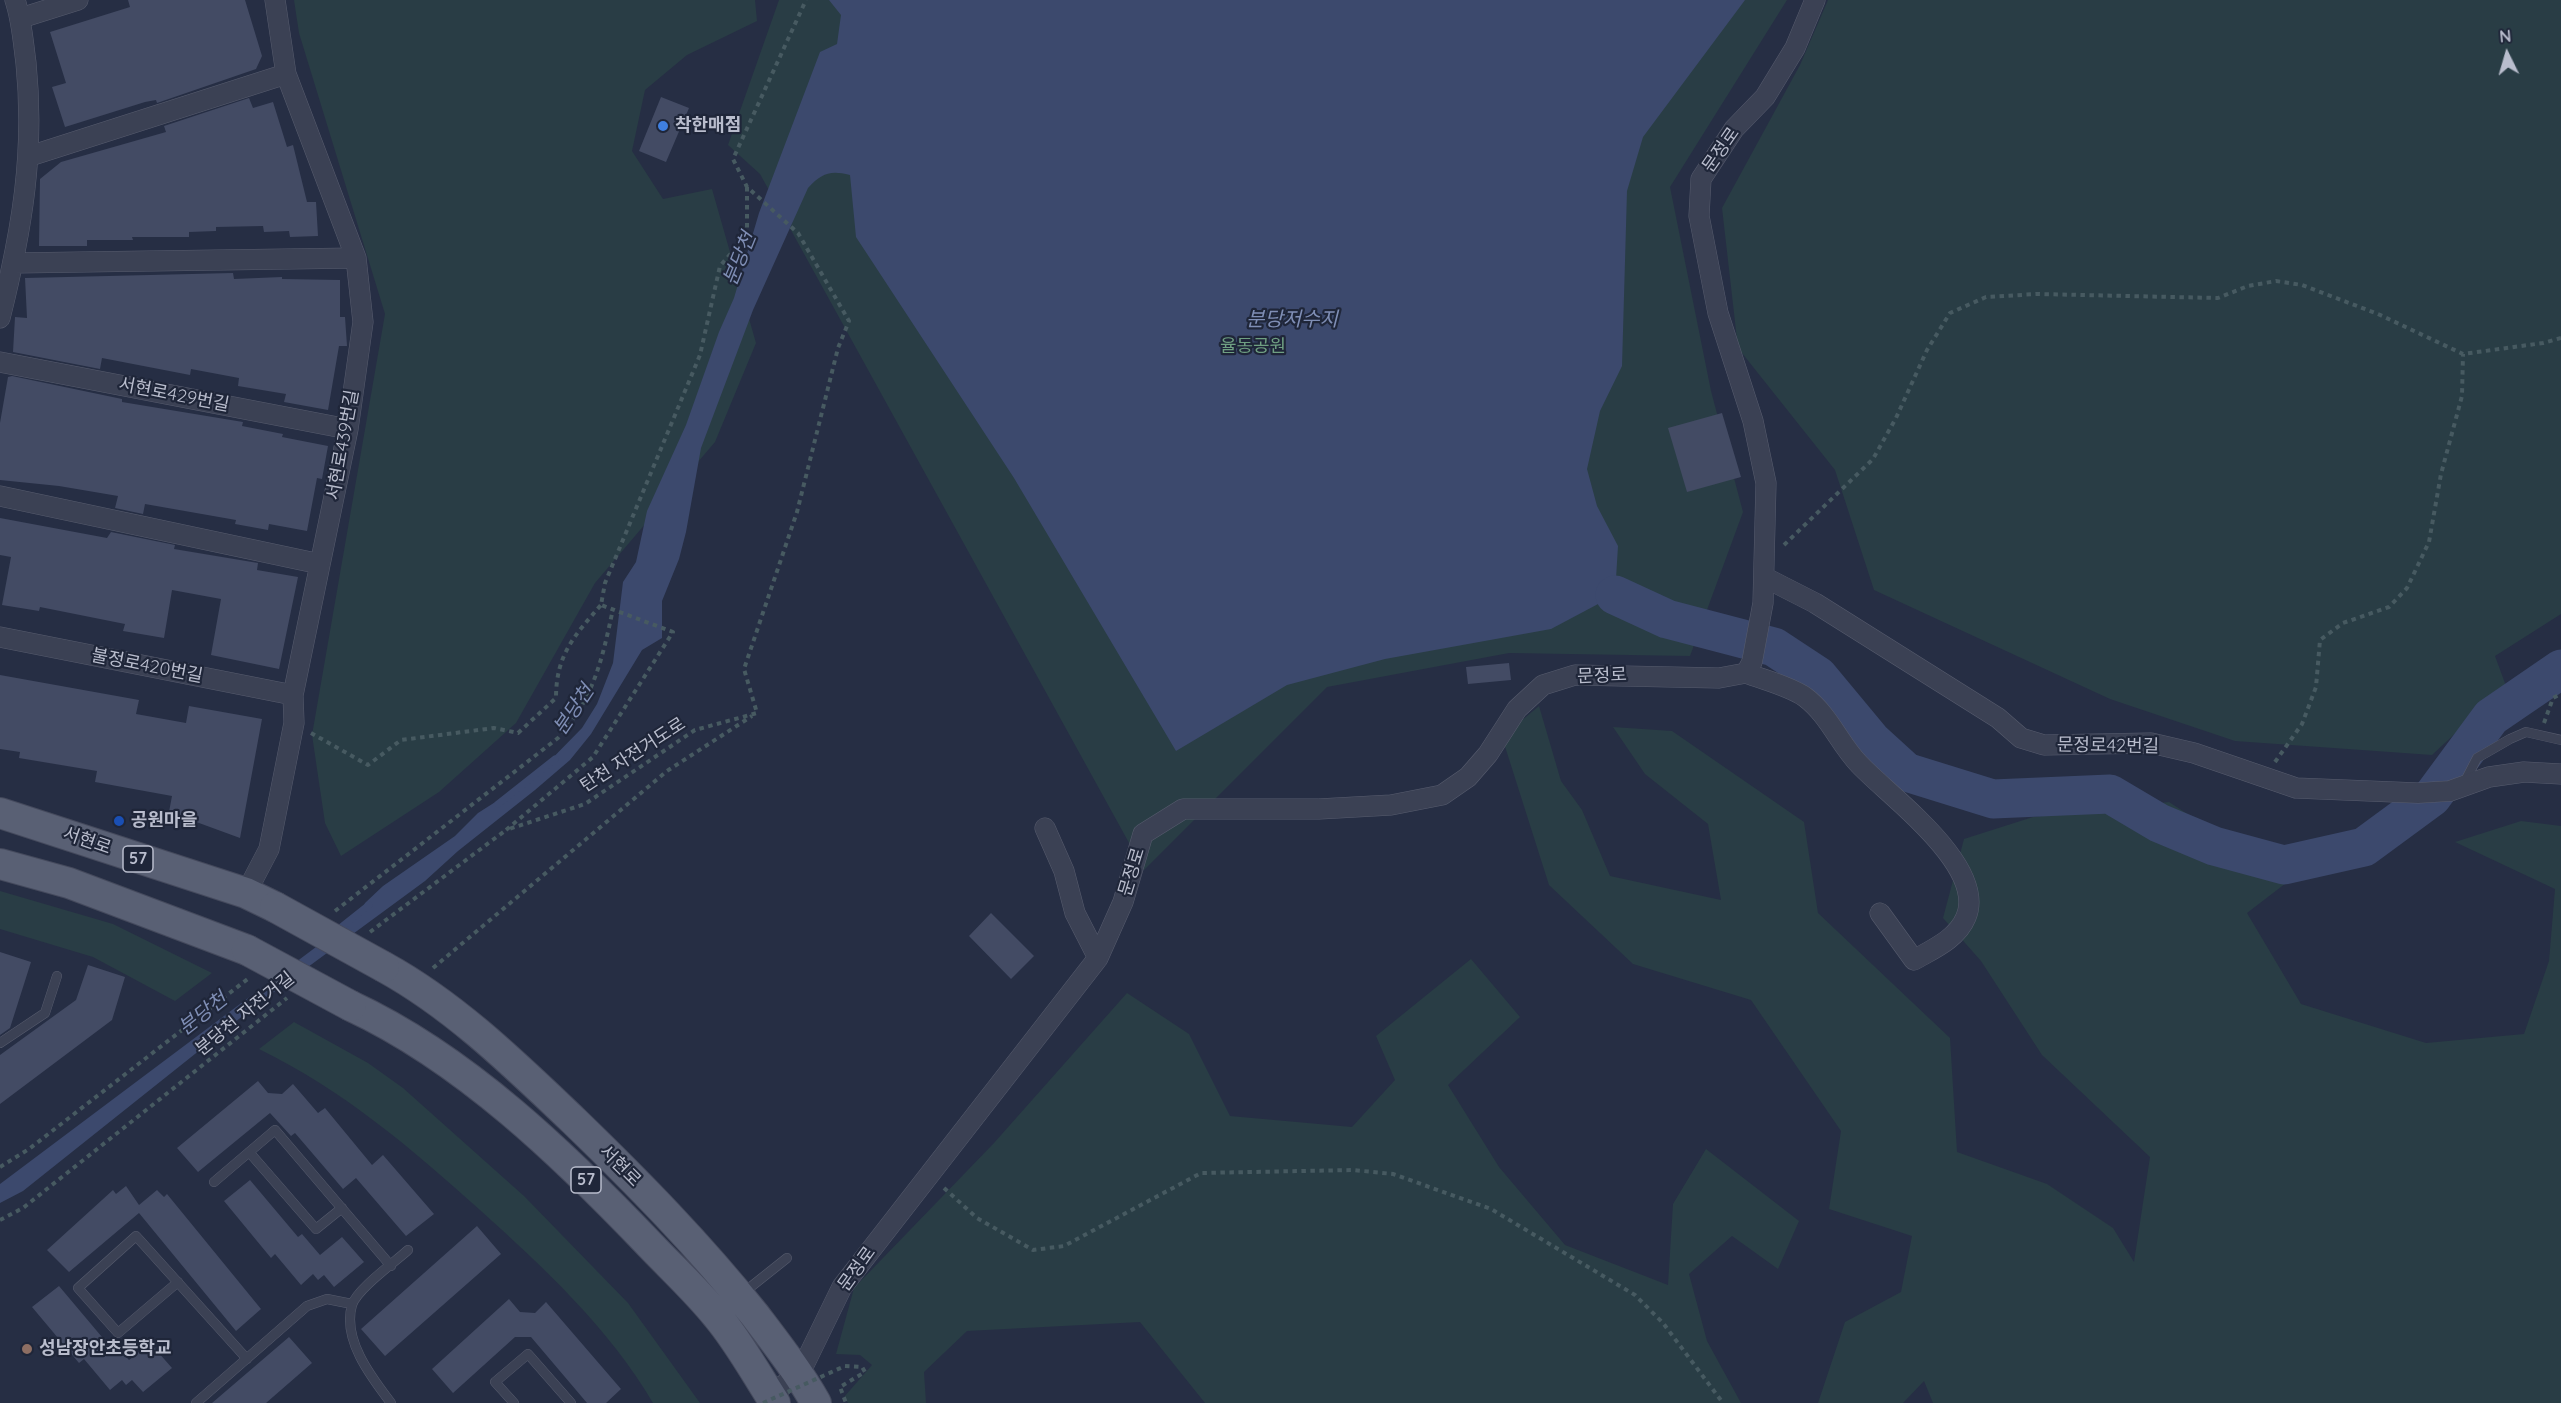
<!DOCTYPE html>
<meta charset="utf-8">
<style>
body{margin:0}
#map{position:relative;width:2561px;height:1403px;overflow:hidden;background:#262e44;font-family:Quicksand,sans-serif}
canvas{display:block}
.north{position:absolute;left:2477px;top:24px;width:60px;height:60px;-webkit-text-stroke:4px #1f2639;paint-order:stroke;rotate:355deg;font-size:16px;font-weight:700;line-height:24px;text-align:center;color:#b9bdcd}
.north::after{content:'';display:block;margin:auto;width:21px;height:27px;background:#b9bdcd;clip-path:polygon(50% 0,100% 100%,50% 72%,0 100%)}
</style>
<div id="map">
<canvas width="2561" height="1403"></canvas>
<div class="north">N</div>
</div>
<script>
const c = document.querySelector('canvas').getContext('2d');
c.lineJoin = 'round';
function fill(path, color) { c.fillStyle = color; c.fill(path, 'evenodd'); }
function trace(path, color, width, dash) { c.strokeStyle = color; c.lineWidth = width; c.lineCap = dash ? 'butt' : 'round'; c.setLineDash(dash || []); c.stroke(path); }
function drawText(font, color, halo, rows, align = 'center') {
  c.font = font + ' Quicksand,"Noto Sans KR",sans-serif'; c.lineWidth = 4.5; c.setLineDash([]); c.textBaseline = 'middle'; c.strokeStyle = halo; c.fillStyle = color; for (const [text, x, y, turn = 0] of rows) {
    c.save(); c.translate(x, y); c.rotate((+turn || 0) * Math.PI / 180); c.textAlign = isNaN(turn) ? turn : align; if (halo) c.strokeText(text, 0, 0); c.fillText(text, 0, 0); c.restore();
  }
}
const green = new Path2D(`
 M 294,0 L 755,0 L 757,21 L 687,55 L 645,90 L 632,151 L 663,199 L 712,189 L 756,343 L 715,442 L 595,583 L 516,723 L 439,792 L 341,856 L 325,823 L 312,735 L 385,314 L 299,33 Z
 M 779,0 L 1787,0 L 1670,187 L 1711,391 L 1743,512 L 1690,656 L 1509,653 L 1327,687 L 1144,870 L 760,174 L 728,145 Z
 M 1828,0 L 2561,0 L 2561,614 L 2495,656 L 2506,686 L 2432,755 L 2235,741 L 2110,699 L 1874,590 L 1835,470 L 1738,348 L 1722,208 L 1800,65 Z
 M 1539,706 L 1561,781 L 1582,810 L 1610,876 L 1721,900 L 1708,824 L 1645,774 L 1613,727 L 1672,731 L 1804,822 L 1818,913 L 1950,1038 L 1957,1152 L 2047,1184 L 2113,1228 L 2134,1262 L 2150,1157 L 2042,1055 L 1981,961 L 1943,918 L 1964,839 L 2033,817 L 2169,802 L 2254,857 L 2320,857 L 2247,913 L 2301,1004 L 2426,1043 L 2524,1034 L 2549,961 L 2555,889 L 2455,842 L 2521,821 L 2561,826 L 2561,1403 L 1933,1403 L 1924,1381 L 1903,1403 L 1818,1403 L 1845,1322 L 1901,1292 L 1912,1236 L 1829,1209 L 1841,1131 L 1751,1000 L 1633,964 L 1549,885 L 1502,737 Z
 M 0,891 L 113,924 L 212,973 L 175,1001 L 93,957 L 0,929 Z
 M 1471,959 L 1520,1017 L 1448,1085 L 1499,1167 L 1565,1245 L 1668,1285 L 1673,1204 L 1706,1149 L 1799,1221 L 1778,1269 L 1732,1236 L 1689,1274 L 1707,1341 L 1741,1403 L 1205,1403 L 1140,1322 L 967,1331 L 924,1372 L 926,1403 L 848,1403 L 844,1397 L 872,1365 L 860,1355 L 836,1354 L 854,1288 L 994,1143 L 1127,993 L 1189,1034 L 1230,1116 L 1352,1127 L 1395,1080 L 1376,1036 Z
 M 294,1022 L 368,1063 L 403,1088 L 524,1196 L 628,1303 L 700,1403 L 653,1403 C 609,1328 544,1268 480,1210 C 411,1148 343,1090 259,1049 Z`);
const water = new Path2D(`
 M 829,0 L 1745,0 L 1643,137 L 1627,191 L 1622,366 L 1600,411 L 1587,469 L 1597,506 L 1618,546 L 1615,595 L 1551,629 L 1385,659 L 1287,685 L 1176,751 L 1014,478 L 856,237 L 850,175 C 830,170 822,173 808,188 L 753,310 L 701,448 L 686,532 L 679,559 L 662,601 L 662,638 L 642,650 L 591,734 L 570,760 L 535,790 L 458,851 L 425,881 L 259,1003 L 23,1191 L 0,1203 L 0,1184 L 360,914 L 365,903 L 383,886 L 455,836 L 478,813 L 533,778 L 582,728 L 597,704 L 613,663 L 623,582 L 636,562 L 647,511 L 686,425 L 719,332 L 734,298 L 759,213 L 820,52 L 837,44 L 841,15 Z`);
const stream = new Path2D(`
 M 498,804 L 555,759
 M 335,932 L 369,905`);
const river = new Path2D(`
 M 1615,595 L 1667,619 L 1774,647 L 1818,676 L 1872,741 L 1906,772 L 1993,799 L 2110,794 L 2159,823 L 2214,846 L 2284,865 L 2364,847 L 2432,797 L 2491,717 L 2561,669`);
const building = new Path2D(`
 M 128,0 L 245,0 L 262,56 L 256,69 L 157,103 L 156,100 L 145,102 L 65,127 L 52,87 L 66,83 L 50,32 L 130,7 Z
 M 661,97 L 689,108 L 666,162 L 639,151 Z
 M 249,98 L 253,108 L 273,102 L 287,147 L 293,145 L 307,202 L 316,202 L 318,236 L 290,237 L 289,231 L 264,232 L 263,226 L 216,227 L 216,231 L 189,232 L 189,237 L 132,237 L 133,240 L 87,240 L 87,246 L 39,246 L 40,179 L 61,162 L 166,132 L 164,126 Z
 M 233,273 L 234,279 L 282,277 L 282,279 L 340,280 L 340,317 L 345,317 L 347,346 L 339,346 L 328,410 L 284,402 L 286,394 L 238,386 L 239,378 L 191,369 L 190,375 L 102,358 L 100,369 L 13,352 L 15,317 L 27,318 L 25,278 Z
 M 12,376 L 122,399 L 122,402 L 243,422 L 242,426 L 283,434 L 282,437 L 328,446 L 322,479 L 317,478 L 307,531 L 269,524 L 268,530 L 235,524 L 236,520 L 145,504 L 143,514 L 115,508 L 118,496 L 59,486 L 0,480 L 0,423 L 8,377 Z
 M 1722,413 L 1741,477 L 1687,492 L 1668,428 Z
 M 0,518 L 107,538 L 111,532 L 175,545 L 174,549 L 258,563 L 257,570 L 298,577 L 279,669 L 211,655 L 221,599 L 172,590 L 164,638 L 123,631 L 125,624 L 40,607 L 39,611 L 2,605 L 11,557 L 0,555 Z
 M 1509,663 L 1511,680 L 1468,684 L 1466,667 Z
 M 0,675 L 139,700 L 136,714 L 186,723 L 189,706 L 262,719 L 240,838 L 169,812 L 172,796 L 95,782 L 97,771 L 19,758 L 20,752 L 0,749 Z
 M 991,913 L 1034,956 L 1011,979 L 969,936 Z
 M 0,952 L 31,962 L 10,1028 L 0,1035 Z
 M 88,965 L 125,977 L 112,1020 L 0,1104 L 0,1055 L 76,1000 Z
 M 258,1081 L 268,1093 L 282,1094 L 293,1084 L 318,1113 L 325,1108 L 372,1165 L 383,1155 L 434,1214 L 406,1236 L 356,1178 L 343,1189 L 295,1133 L 291,1136 L 270,1113 L 198,1172 L 177,1148 Z
 M 250,1180 L 298,1237 L 302,1234 L 320,1255 L 342,1237 L 364,1262 L 334,1287 L 324,1275 L 318,1280 L 313,1274 L 301,1285 L 275,1254 L 271,1258 L 224,1201 Z
 M 126,1186 L 139,1205 L 157,1190 L 164,1197 L 167,1194 L 261,1309 L 236,1331 L 139,1213 L 69,1272 L 47,1250 L 113,1190 L 116,1194 Z
 M 477,1226 L 501,1254 L 385,1356 L 361,1329 Z
 M 59,1286 L 107,1343 L 110,1340 L 129,1360 L 150,1343 L 172,1368 L 143,1392 L 132,1380 L 126,1385 L 122,1380 L 110,1390 L 84,1359 L 79,1363 L 32,1307 Z
 M 509,1299 L 520,1312 L 535,1313 L 546,1302 L 621,1389 L 606,1403 L 587,1403 L 531,1337 L 515,1337 L 453,1393 L 432,1369 Z
 M 289,1337 L 312,1363 L 266,1403 L 212,1403 Z`);
const path = new Path2D(`
 M 747,187 L 747,229 L 740,243 L 720,266 L 700,355 L 605,583 L 601,605 L 673,632 L 593,757 L 506,830 L 585,804 L 695,730 L 757,713 L 744,669 L 797,512 L 838,348 L 849,321 L 798,233 L 747,187 L 733,159 L 806,0
 M 1784,545 L 1873,459 L 1896,418 L 1927,350 L 1950,313 L 1986,297 L 2037,294 L 2218,298 L 2248,286 L 2276,281 L 2302,285 L 2378,314 L 2463,354 L 2543,343 L 2561,338
 M 2544,723 L 2553,698 L 2561,694
 M 311,733 L 368,765 L 401,740 L 494,728 L 518,733 L 556,698 C 556,655 574,636 601,605
 M 2275,762 L 2302,724 L 2316,687 L 2320,640 L 2343,623 L 2389,607 L 2407,588 L 2429,542 L 2441,474 L 2462,396 L 2463,354
 M 335,911 L 558,738 C 594,698 602,660 613,609
 M 370,932 L 506,830
 M 433,968 L 667,771 L 752,716
 M 0,1167 L 29,1149 L 249,978
 M 944,1188 L 977,1218 L 1033,1250 L 1064,1246 L 1201,1173 L 1353,1170 L 1393,1174 L 1491,1209 L 1635,1295 L 1663,1323 L 1723,1403
 M 0,1220 L 23,1208 L 287,998
 M 845,1366 L 862,1367 L 865,1372 L 840,1387 L 846,1403`);
const service = new Path2D(`
 M 2463,785 L 2477,758 L 2510,739 L 2526,732 L 2561,740
 M 0,1043 L 45,1013 L 57,976
 M 249,1152 L 316,1229 L 342,1208
 M 214,1182 L 275,1130 L 391,1266
 M 178,1282 L 118,1333 L 78,1288 L 136,1236 L 247,1359
 M 743,1293 L 787,1258
 M 196,1403 L 307,1306 L 327,1299 L 352,1304
 M 391,1403 C 372,1378 342,1340 352,1305 C 357,1289 395,1262 408,1250
 M 514,1403 L 495,1382 L 528,1354 L 571,1403`);
const minor = new Path2D(`
 M 21,18 L 78,0
 M 30,156 L 286,74
 M 14,263 L 356,258
 M 0,318 C 22,230 35,153 26,63 C 23,41 22,21 15,0
 M 0,362 L 348,429
 M 0,496 L 320,564
 M 1764,577 L 1815,603 L 1998,718 L 2021,738 L 2044,745 L 2151,743 L 2194,753 L 2296,788 L 2418,793 L 2450,791 L 2489,777 L 2524,772 L 2561,774
 M 0,637 L 293,695
 M 1746,673 C 1764,680 1789,686 1805,697 C 1829,715 1839,743 1859,764 C 1890,797 1987,866 1966,917 C 1957,939 1933,949 1914,960 L 1880,913
 M 1045,828 L 1064,871 L 1075,913 L 1098,958
 M 246,893 L 269,849 L 294,723 L 293,695 L 348,429 L 363,322 L 356,258 L 286,74 L 275,0
 M 770,1395 L 800,1373 L 842,1287 L 1098,958 L 1123,902 L 1143,834 L 1183,809 L 1319,809 L 1391,805 L 1442,795 L 1468,777 L 1488,754 L 1517,709 L 1543,685 L 1575,675 L 1719,678 L 1746,673 L 1752,662 L 1763,603 L 1766,483 L 1753,421 L 1718,313 L 1699,216 L 1701,179 L 1734,129 L 1765,97 L 1795,48 L 1815,0`);
const primary = new Path2D(`
 M 0,813 L 246,893 L 275,907
 M 0,864 L 69,883 L 247,950
 M 384,967 C 455,1006 515,1065 574,1121 C 638,1183 699,1245 754,1314 C 776,1343 798,1371 816,1403
 M 351,1006 C 465,1059 565,1156 651,1246 C 673,1269 697,1291 717,1316 C 739,1342 756,1374 775,1403`);
const pathBridge = new Path2D(`
 M 763,1403 L 845,1366`);
const primaryBridge = new Path2D(`
 M 275,907 L 384,967
 M 247,950 L 351,1006`);
const markers = [
 [663,126,6,"#3f7fe0"],
 [119,821,6,"#1a4fb4"],
 [27,1349,6,"#8d6e63"]
];
const shields = [
 [138,859,30],
 [586,1180,30]
];
const shieldNames = [
 ["57",138,859],
 ["57",586,1180]
];
const poiNames = [
 ["착한매점",675,126],
 ["공원마을",131,821],
 ["성남장안초등학교",39,1349]
];
const streetNames = [
 ["문정로",1721,150,-55],
 ["서현로429번길",174,395,11],
 ["서현로439번길",343,445,-80],
 ["불정로420번길",147,666,11],
 ["문정로",1602,676,-2],
 ["문정로42번길",2108,746,1],
 ["탄천 자전거도로",633,755,-33],
 ["서현로",87,841,19],
 ["문정로",1132,872,-73],
 ["분당천 자전거길",245,1014,-39],
 ["서현로",620,1166,45],
 ["문정로",857,1269,-54]
];
const parkNames = [
 ["율동공원",1253,347]
];
const waterNames = [
 ["분당천",740,259,-68],
 ["분당저수지",1292,320],
 ["분당천",574,710,-56],
 ["분당천",203,1014,-38]
];
fill(green, '#293d45');
fill(water, '#3c496d');
trace(stream, '#3c496d', 7);
trace(river, '#3c496d', 39);
fill(building, '#434b64');
trace(service, '#575c6e', 10);
trace(minor, '#575c6e', 21);
trace(primary, '#454a5d', 32);
trace(path, '#475a61', 4, [4.5, 4.5]);
trace(service, '#3b4154', 9);
trace(minor, '#3b4154', 20);
trace(primary, '#596074', 30);
trace(primaryBridge, '#454a5d', 32, []);
trace(pathBridge, '#475a61', 4, [4.5, 4.5]);
trace(primaryBridge, '#596074', 30);
for (const [x, y, r, color] of markers) { const dot = new Path2D(); dot.arc(x, y, r, 0, 2 * Math.PI); c.fillStyle = color; c.fill(dot); trace(dot, '#1f2639', 2); }
for (const [x, y, w] of shields) { const box = new Path2D(); box.roundRect(x - w / 2, y - 13, w, 26, 4.5); c.fillStyle = '#1f2639'; c.fill(box); trace(box, '#b9bdcd', 1.5); }
drawText('bold 16px', '#b9bdcd', null, shieldNames);
drawText('bold 18px', '#b9bdcd', '#1f2639', poiNames, 'left');
drawText('18px', '#b9bdcd', '#1f2639', streetNames);
drawText('18px', '#6f9f82', '#1f2639', parkNames);
drawText('italic 20px', '#7f8eb5', '#1f2639', waterNames);
</script>
